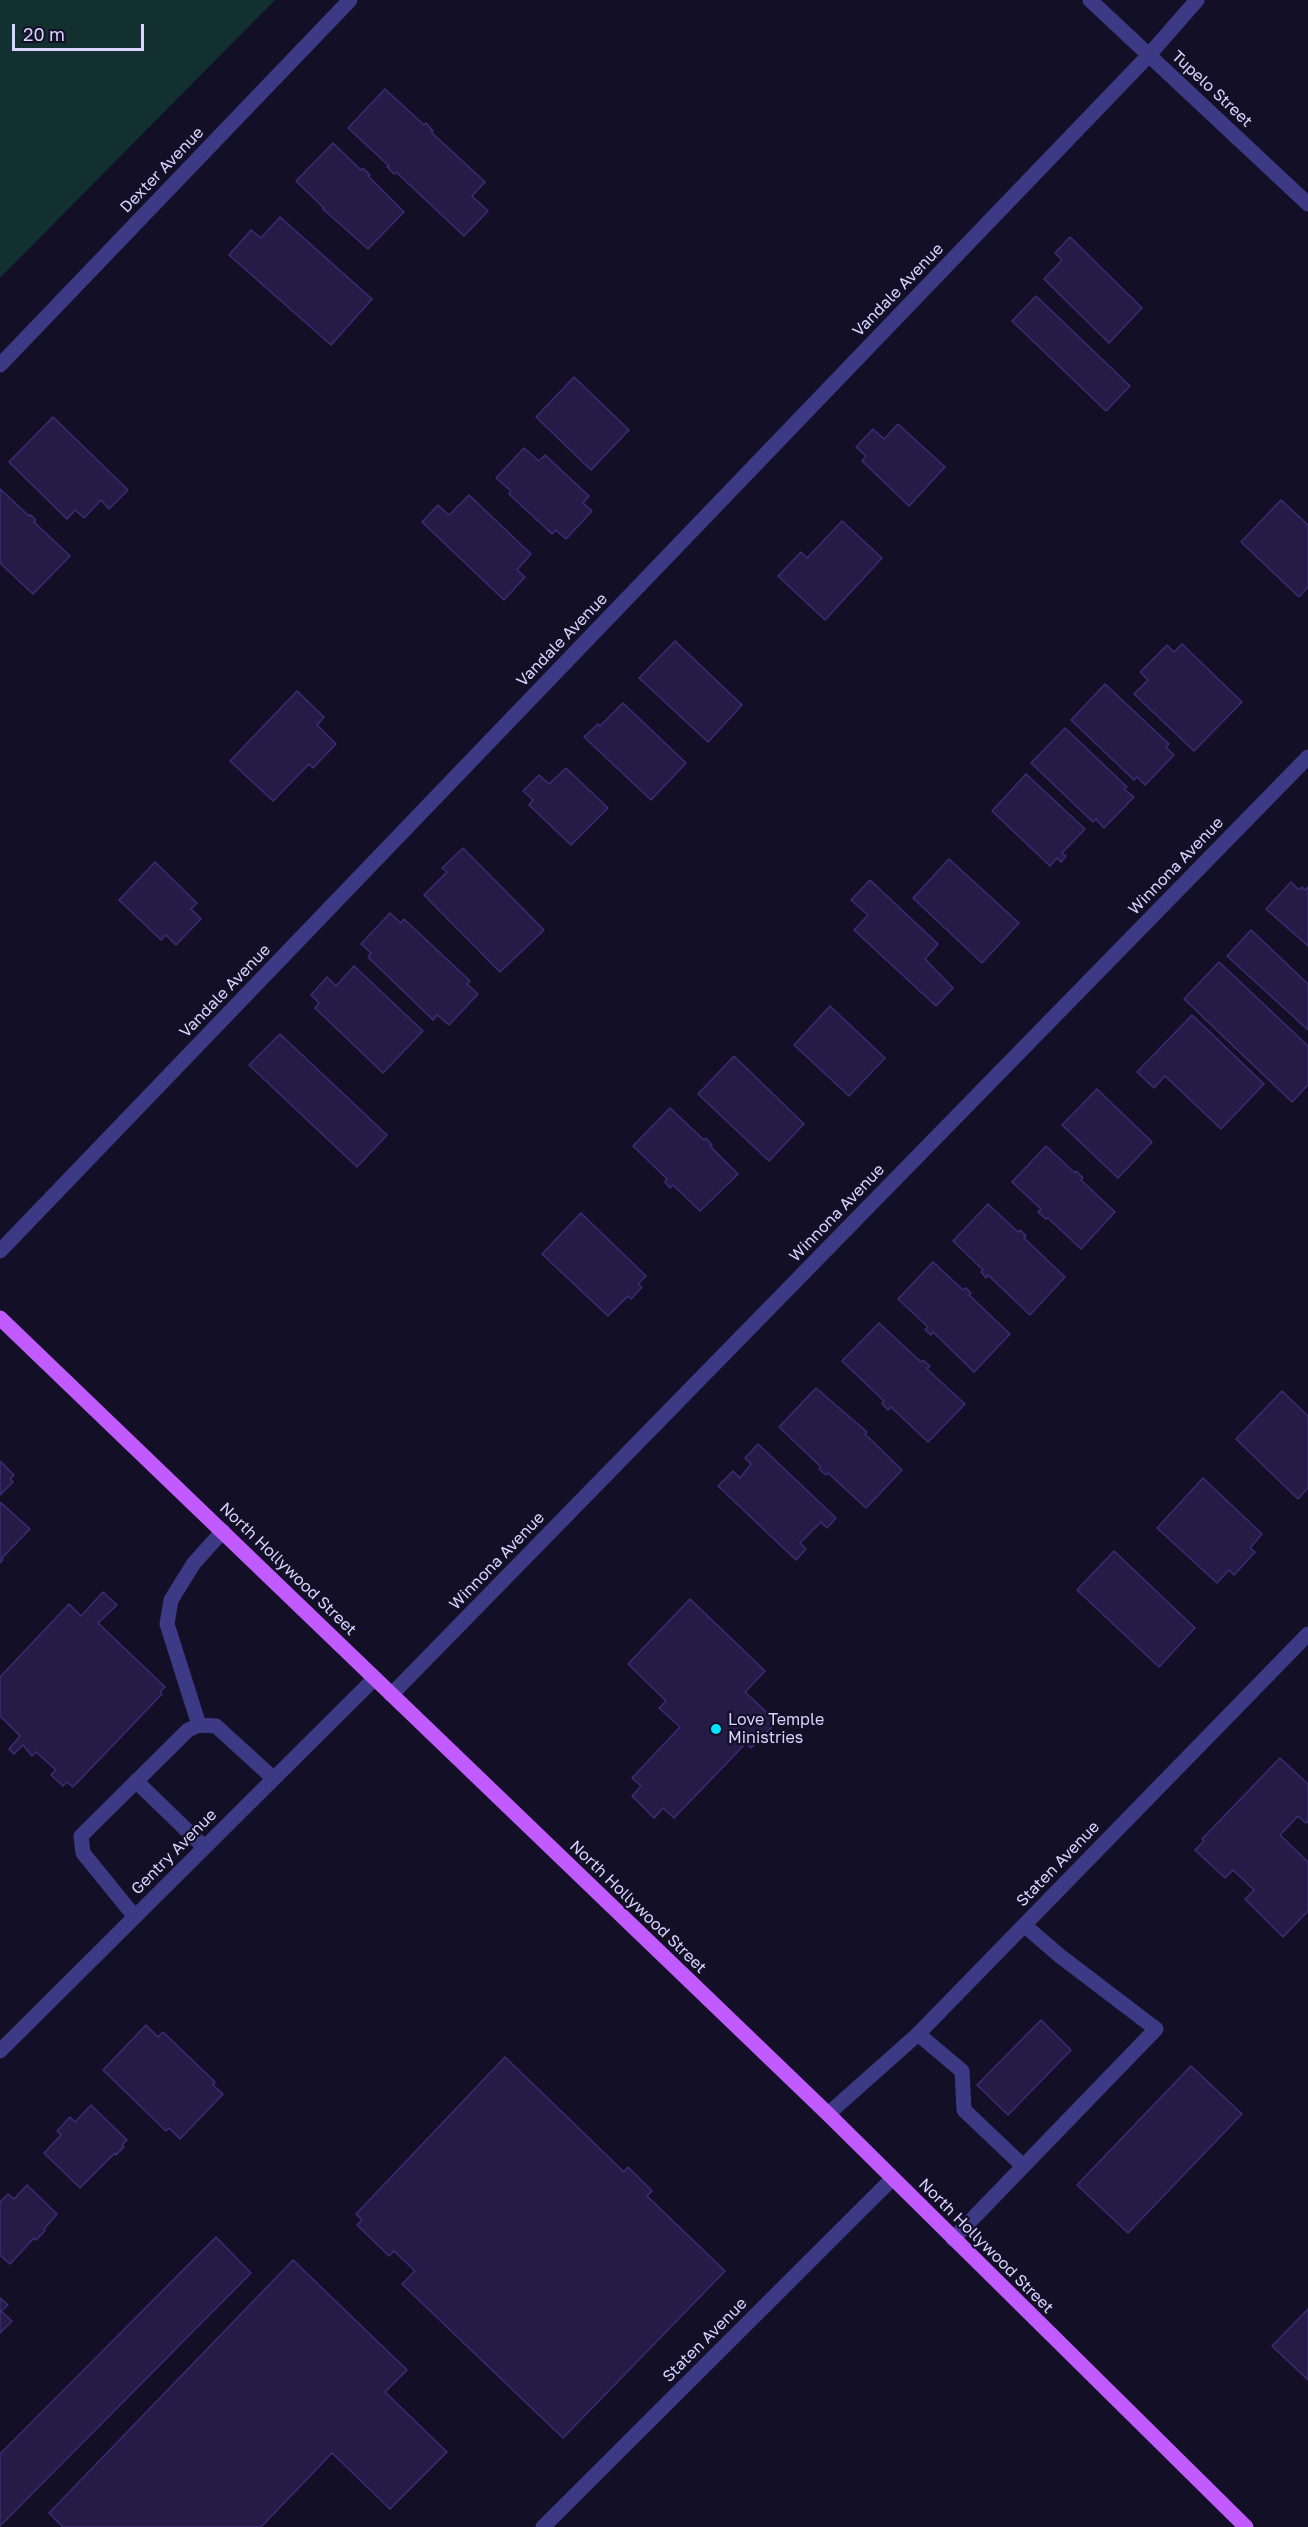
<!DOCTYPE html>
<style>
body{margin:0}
#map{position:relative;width:1308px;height:2527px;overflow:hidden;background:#130f26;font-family:"Golos Text",sans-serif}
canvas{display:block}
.scale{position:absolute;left:12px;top:24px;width:132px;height:27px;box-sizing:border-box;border:3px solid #d9d4ff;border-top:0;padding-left:8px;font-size:18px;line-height:21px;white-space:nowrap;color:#d9d4ff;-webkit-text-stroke:4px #130f26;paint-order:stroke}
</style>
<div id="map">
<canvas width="1308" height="2527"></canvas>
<div class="scale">20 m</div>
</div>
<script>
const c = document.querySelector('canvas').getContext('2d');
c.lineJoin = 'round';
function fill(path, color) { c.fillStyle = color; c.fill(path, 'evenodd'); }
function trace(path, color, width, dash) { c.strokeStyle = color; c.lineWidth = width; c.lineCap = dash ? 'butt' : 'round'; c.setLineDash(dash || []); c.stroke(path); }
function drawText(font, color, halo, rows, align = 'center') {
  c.font = font + ' "Golos Text",sans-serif'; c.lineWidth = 4.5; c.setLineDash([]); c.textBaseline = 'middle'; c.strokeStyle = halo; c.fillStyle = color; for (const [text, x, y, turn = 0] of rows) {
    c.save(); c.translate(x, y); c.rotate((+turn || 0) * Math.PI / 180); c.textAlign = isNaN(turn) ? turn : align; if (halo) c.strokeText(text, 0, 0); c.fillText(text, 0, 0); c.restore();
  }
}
const green = new Path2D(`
 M 0,0 L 275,0 L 0,278 Z`);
const building = new Path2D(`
 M 385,89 L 424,125 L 426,123 L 433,131 L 431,132 L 485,182 L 472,196 L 488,211 L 464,236 L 396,172 L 394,174 L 387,167 L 389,166 L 348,128 Z
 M 333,143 L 361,170 L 363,168 L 370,175 L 368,176 L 404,212 L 368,249 L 323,209 L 324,208 L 296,181 Z
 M 280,217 L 372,299 L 331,345 L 229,255 L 251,230 L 261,238 Z
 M 1070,237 L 1142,308 L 1109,343 L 1044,279 L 1062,260 L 1055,253 Z
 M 1036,296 L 1130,386 L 1106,411 L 1012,321 Z
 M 574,377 L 629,430 L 591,470 L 536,417 Z
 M 53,417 L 128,490 L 109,509 L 101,500 L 84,518 L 75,510 L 67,519 L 9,462 Z
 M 898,424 L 945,467 L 909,506 L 862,461 L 866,456 L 856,447 L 873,429 L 884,439 Z
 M 524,448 L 539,461 L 545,455 L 589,496 L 583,503 L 592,511 L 566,539 L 556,530 L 552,534 L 509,494 L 511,491 L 496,478 Z
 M 0,489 L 29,516 L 31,515 L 36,520 L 34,522 L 70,556 L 33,594 L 0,563 Z
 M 469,495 L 531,554 L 517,570 L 525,577 L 504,600 L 422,522 L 438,505 L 449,515 Z
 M 1281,500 L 1308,525 L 1308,587 L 1299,597 L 1241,542 Z
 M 842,521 L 882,558 L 825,620 L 778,576 L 801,552 L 807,558 Z
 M 675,641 L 742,705 L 708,742 L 639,678 Z
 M 1182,644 L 1242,702 L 1194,751 L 1134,694 L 1148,680 L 1140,672 L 1167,645 L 1174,652 Z
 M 1105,684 L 1169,744 L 1166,747 L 1174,755 L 1145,785 L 1137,777 L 1134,780 L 1071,720 Z
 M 297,691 L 324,717 L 317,725 L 336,744 L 313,768 L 309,764 L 273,801 L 230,761 Z
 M 623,703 L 686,763 L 651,800 L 584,737 L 598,724 L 600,726 Z
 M 1065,728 L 1127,787 L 1124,789 L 1134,797 L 1104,828 L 1096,819 L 1093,822 L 1031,763 Z
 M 566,768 L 608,808 L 571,845 L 529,805 L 533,800 L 523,791 L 539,775 L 549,784 Z
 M 1026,774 L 1085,829 L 1062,853 L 1066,856 L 1061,862 L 1057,858 L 1050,866 L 992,811 Z
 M 463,848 L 544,930 L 500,972 L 424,895 L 447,872 L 442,868 Z
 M 949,859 L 1019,923 L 982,963 L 913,898 Z
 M 155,862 L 197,903 L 191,909 L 201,919 L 176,945 L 166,935 L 161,940 L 119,900 Z
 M 870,880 L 938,944 L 925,959 L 953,988 L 936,1006 L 854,930 L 868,915 L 851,900 Z
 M 1291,882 L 1299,890 L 1302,887 L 1305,890 L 1308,887 L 1308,946 L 1266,909 Z
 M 390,913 L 401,923 L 404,919 L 470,981 L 467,984 L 478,994 L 449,1025 L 437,1015 L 433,1020 L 368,957 L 371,953 L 361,944 Z
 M 1251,930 L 1308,984 L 1308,1030 L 1227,956 Z
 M 1219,962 L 1308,1046 L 1308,1085 L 1292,1102 L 1184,999 Z
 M 354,966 L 423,1031 L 383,1073 L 315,1008 L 319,1003 L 311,995 L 327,977 L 336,986 Z
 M 830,1006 L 885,1058 L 849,1096 L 794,1045 Z
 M 1192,1015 L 1264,1084 L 1221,1129 L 1165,1076 L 1154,1088 L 1137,1072 Z
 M 280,1034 L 387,1135 L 357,1167 L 249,1065 Z
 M 734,1056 L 804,1124 L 769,1161 L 698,1094 Z
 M 1097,1089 L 1152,1142 L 1118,1178 L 1062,1125 Z
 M 670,1108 L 704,1140 L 706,1138 L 712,1145 L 710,1146 L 738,1174 L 700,1211 L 673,1185 L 670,1188 L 665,1182 L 667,1179 L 633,1146 Z
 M 1046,1146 L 1075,1173 L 1076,1171 L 1083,1178 L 1081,1180 L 1115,1212 L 1081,1249 L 1048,1218 L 1046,1219 L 1038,1212 L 1041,1209 L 1012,1182 Z
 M 988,1204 L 1018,1232 L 1020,1230 L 1026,1236 L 1024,1238 L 1065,1277 L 1030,1315 L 988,1275 L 986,1278 L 981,1272 L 983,1270 L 953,1241 Z
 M 581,1213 L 646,1276 L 638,1284 L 642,1287 L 631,1299 L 628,1296 L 608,1316 L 542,1254 Z
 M 933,1262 L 963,1290 L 966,1288 L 971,1293 L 969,1295 L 1010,1334 L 974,1372 L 933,1332 L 931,1335 L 925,1330 L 928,1327 L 898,1299 Z
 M 879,1323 L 921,1362 L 923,1360 L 930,1366 L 927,1369 L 965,1404 L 928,1442 L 891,1407 L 888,1410 L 882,1404 L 884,1401 L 842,1361 Z
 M 816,1388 L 867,1432 L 865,1434 L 902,1470 L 866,1508 L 828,1473 L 826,1475 L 819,1469 L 821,1467 L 779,1427 Z
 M 1282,1391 L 1308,1416 L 1308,1488 L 1298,1499 L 1236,1439 Z
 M 758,1444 L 836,1518 L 827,1528 L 821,1522 L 800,1543 L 806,1549 L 796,1560 L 718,1486 L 733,1471 L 740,1478 L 751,1464 L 745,1458 Z
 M 0,1461 L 14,1475 L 10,1479 L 13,1482 L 0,1495 Z
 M 1203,1478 L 1262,1534 L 1250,1548 L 1255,1552 L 1234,1575 L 1229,1570 L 1217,1583 L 1157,1528 Z
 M 0,1502 L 30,1529 L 2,1558 L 3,1560 L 0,1563 Z
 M 1114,1551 L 1195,1628 L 1159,1667 L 1077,1590 Z
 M 103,1592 L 117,1605 L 98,1623 L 165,1687 L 160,1692 L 162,1694 L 73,1787 L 67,1782 L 63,1786 L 51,1775 L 56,1770 L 36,1752 L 32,1756 L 23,1745 L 14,1754 L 9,1749 L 20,1736 L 0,1716 L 0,1677 L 69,1604 L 81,1616 Z
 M 690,1599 L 765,1671 L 745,1692 L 777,1722 L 751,1748 L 746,1743 L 674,1818 L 663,1808 L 654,1818 L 632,1796 L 641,1786 L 632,1778 L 680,1727 L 659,1708 L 666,1701 L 628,1664 Z
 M 1280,1758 L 1308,1784 L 1308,1822 L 1306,1823 L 1298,1816 L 1280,1835 L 1308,1862 L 1308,1911 L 1283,1937 L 1245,1899 L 1254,1890 L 1233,1870 L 1225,1878 L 1195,1850 L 1204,1841 L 1202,1839 Z
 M 1041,2020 L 1071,2050 L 1008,2115 L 977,2085 Z
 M 146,2025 L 158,2037 L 163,2032 L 215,2082 L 213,2085 L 223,2094 L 180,2139 L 169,2128 L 166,2131 L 103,2070 Z
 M 505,2057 L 624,2172 L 628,2167 L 652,2191 L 647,2196 L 725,2271 L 563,2438 L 402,2284 L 415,2271 L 394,2251 L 389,2256 L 357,2225 L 362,2220 L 356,2214 Z
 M 1191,2066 L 1242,2114 L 1128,2233 L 1077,2185 Z
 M 91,2105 L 127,2140 L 122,2145 L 124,2147 L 116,2155 L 115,2153 L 80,2188 L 44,2153 L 61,2135 L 57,2131 L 70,2117 L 75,2122 Z
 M 27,2185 L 57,2214 L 44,2229 L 45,2231 L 36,2240 L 34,2238 L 10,2264 L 0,2255 L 0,2202 L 8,2194 L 14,2199 Z
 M 216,2237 L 251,2273 L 0,2526 L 0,2454 Z
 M 293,2260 L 407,2370 L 385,2392 L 447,2452 L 390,2509 L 332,2453 L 261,2527 L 63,2527 L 49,2513 Z
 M 0,2298 L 8,2305 L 1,2311 L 12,2321 L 0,2333 Z
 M 1308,2309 L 1308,2380 L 1272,2346 Z`);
const minor = new Path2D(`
 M 1090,0 L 1308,204
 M 0,365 L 350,0
 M 0,1251 L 1149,55 L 1197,0
 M 391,1695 L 1308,757
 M 199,1725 L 167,1624 L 171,1600 L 194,1563 L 223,1531
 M 136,1781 L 204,1847
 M 135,1917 L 83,1853 L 81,1836 L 188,1730 L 199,1725 L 216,1726 L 273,1778
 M 918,2034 L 962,2071 L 964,2110 L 1023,2166
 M 0,2051 L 375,1678
 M 828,2114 L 918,2034 L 1308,1634
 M 953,2239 L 1156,2029 L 1060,1956 L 1024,1925
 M 543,2527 L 892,2179`);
const major = new Path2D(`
 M 0,1318 L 828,2114 L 1246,2527`);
const markers = [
 [716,1729,6,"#00e5ff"]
];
const streetNames = [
 ["Tupelo Street",1212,89,43],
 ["Dexter Avenue",162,170,-46],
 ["Vandale Avenue",898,290,-46],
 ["Vandale Avenue",562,640,-46],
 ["Winnona Avenue",1176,866,-46],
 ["Vandale Avenue",225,991,-46],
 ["Winnona Avenue",837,1213,-46],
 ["Winnona Avenue",497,1561,-46],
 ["North Hollywood Street",288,1569,44],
 ["Gentry Avenue",174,1852,-45],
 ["Staten Avenue",1058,1864,-46],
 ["North Hollywood Street",638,1907,44],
 ["North Hollywood Street",986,2246,45],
 ["Staten Avenue",705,2340,-45]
];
const poiNames = [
 ["Love Temple",728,1720],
 ["Ministries",728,1738]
];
fill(green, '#12302f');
fill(building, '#241b47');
trace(building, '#3b2d73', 1.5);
trace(minor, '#3d3a85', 15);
trace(major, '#c25bff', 15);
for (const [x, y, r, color] of markers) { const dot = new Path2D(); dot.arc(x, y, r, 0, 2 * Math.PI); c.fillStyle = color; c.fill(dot); trace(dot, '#130f26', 2); }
drawText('16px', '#d9d4ff', '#130f26', streetNames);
drawText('16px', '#d9d4ff', '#130f26', poiNames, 'left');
</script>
